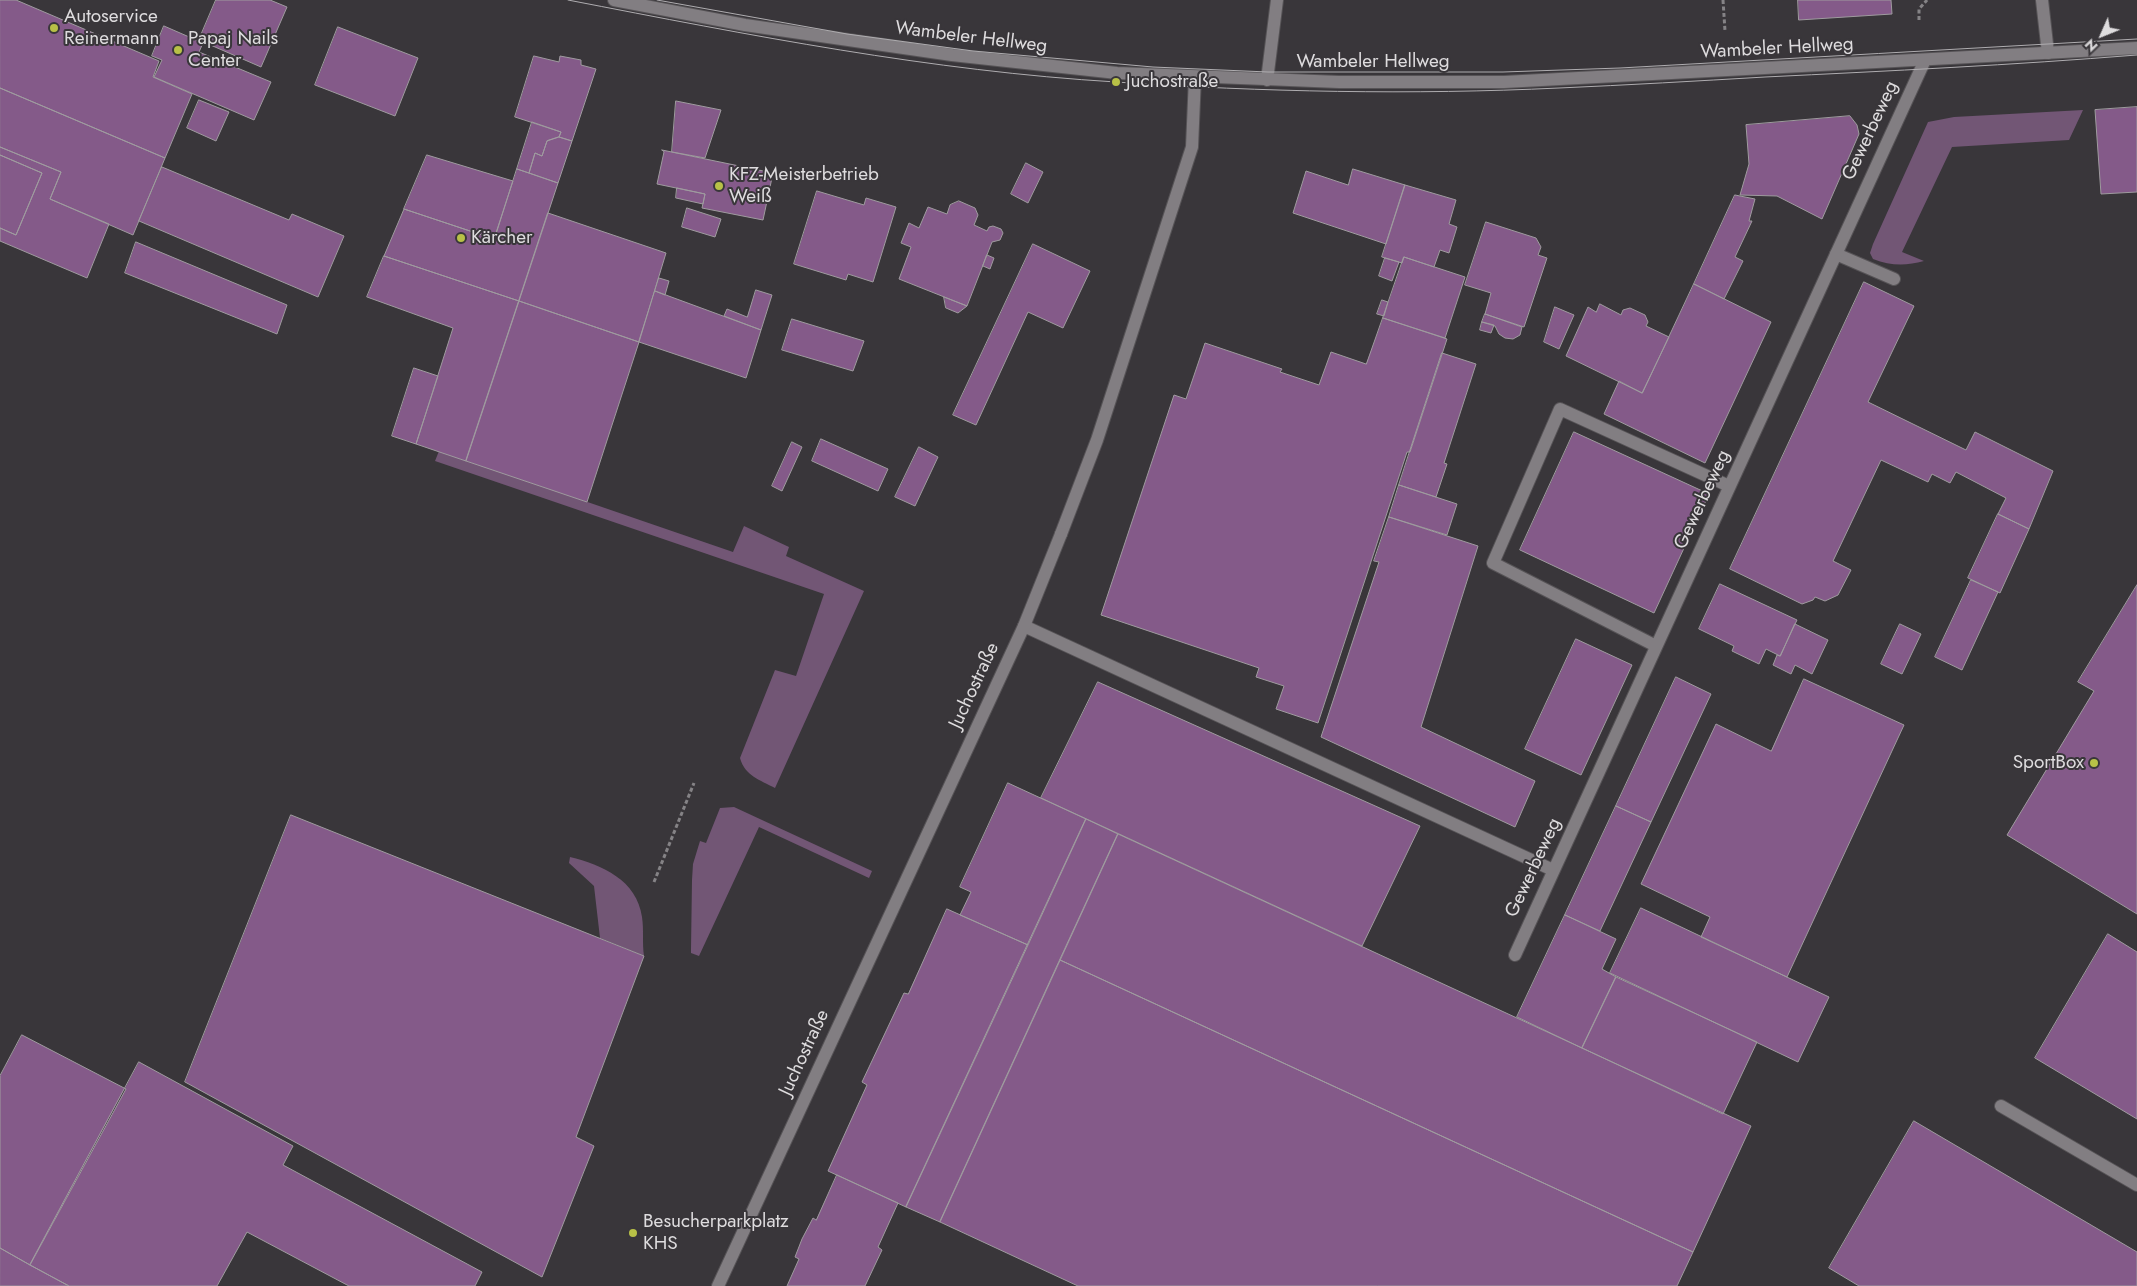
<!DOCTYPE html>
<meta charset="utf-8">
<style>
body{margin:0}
#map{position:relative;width:2137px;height:1286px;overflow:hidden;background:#39363a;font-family:Jost,sans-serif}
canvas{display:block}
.north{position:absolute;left:2077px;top:10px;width:50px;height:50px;-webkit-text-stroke:4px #39363a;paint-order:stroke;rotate:226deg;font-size:14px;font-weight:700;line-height:20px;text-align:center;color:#dedcde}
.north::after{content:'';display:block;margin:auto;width:18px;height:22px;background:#dedcde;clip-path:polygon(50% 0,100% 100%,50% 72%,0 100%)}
</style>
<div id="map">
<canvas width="2137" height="1286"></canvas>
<div class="north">N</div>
</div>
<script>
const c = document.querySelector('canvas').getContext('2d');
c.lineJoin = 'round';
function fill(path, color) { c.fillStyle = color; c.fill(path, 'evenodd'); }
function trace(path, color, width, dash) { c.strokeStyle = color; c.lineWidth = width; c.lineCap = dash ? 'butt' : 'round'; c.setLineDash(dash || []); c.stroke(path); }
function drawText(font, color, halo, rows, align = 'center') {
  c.font = font + ' Jost,sans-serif'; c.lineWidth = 4; c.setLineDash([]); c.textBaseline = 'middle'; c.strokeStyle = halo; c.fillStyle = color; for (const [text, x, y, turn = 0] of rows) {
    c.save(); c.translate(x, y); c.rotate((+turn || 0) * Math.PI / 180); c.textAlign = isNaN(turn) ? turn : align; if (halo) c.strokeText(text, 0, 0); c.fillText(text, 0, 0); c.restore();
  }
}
const green = new Path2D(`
 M 2083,110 L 2069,140 L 1952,147 L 1902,252 L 1924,261 C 1906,266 1891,266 1873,259 L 1870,253 L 1873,244 L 1928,122 L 1954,117 Z
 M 439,451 L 733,552 L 744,526 L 789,547 L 786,556 L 864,591 L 775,788 C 760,780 745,776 740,758 L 775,670 L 796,676 L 824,594 L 435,461 Z
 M 734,807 L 872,871 L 869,878 L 759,827 L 699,956 L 691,953 L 691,949 L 692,880 L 693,864 L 700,841 L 706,843 L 720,808 Z
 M 570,857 C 602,865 637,880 642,917 C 644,930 642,943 644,956 L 600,938 L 594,886 L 569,863 Z`);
const building = new Path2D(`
 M 0,0 L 16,0 L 159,61 L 153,77 L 192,94 L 165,158 L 0,88 Z
 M 216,0 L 270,0 L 287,7 L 261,67 L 199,40 Z
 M 1798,0 L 1891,0 L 1892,14 L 1799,20 Z
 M 164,26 L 203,43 L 199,52 L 271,82 L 254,120 L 154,77 L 162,60 L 152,56 Z
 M 338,27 L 418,58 L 395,116 L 315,85 Z
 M 534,56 L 559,62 L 560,56 L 581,60 L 581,65 L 596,69 L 572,141 L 559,137 L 561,132 L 515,117 Z
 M 0,88 L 165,158 L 133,235 L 50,199 L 61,172 L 0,147 Z
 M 199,100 L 229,112 L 216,141 L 187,128 Z
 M 676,101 L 721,110 L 705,158 L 672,152 Z
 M 2137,107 L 2137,192 L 2101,194 L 2095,110 Z
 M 1850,116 L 1857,125 L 1859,134 L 1822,219 L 1777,196 L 1740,195 L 1749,164 L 1746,125 Z
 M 532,122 L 561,132 L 559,137 L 547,141 L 542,156 L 535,153 L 529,173 L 517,169 Z
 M 559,137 L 572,141 L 558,183 L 529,173 L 535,153 L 542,156 L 547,141 Z
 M 0,147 L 61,172 L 50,199 L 109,224 L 87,278 L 0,241 L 0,228 L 16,235 L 42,173 L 0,155 Z
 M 662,150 L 773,173 L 763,220 L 702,208 L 705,194 L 657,184 L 664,152 Z
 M 0,155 L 42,173 L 16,235 L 0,228 Z
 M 427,155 L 513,181 L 494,239 L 404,209 Z
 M 1026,163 L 1043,172 L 1028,203 L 1011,194 Z
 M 162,167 L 289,220 L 292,214 L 344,236 L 318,297 L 139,221 Z
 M 517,169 L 558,183 L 519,301 L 384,256 L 404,209 L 494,239 Z
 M 1353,169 L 1405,185 L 1386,244 L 1293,213 L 1306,171 L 1348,185 Z
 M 1405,185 L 1456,200 L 1449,224 L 1457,227 L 1449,253 L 1440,250 L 1434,267 L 1404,257 L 1402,263 L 1382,257 Z
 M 677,188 L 705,194 L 703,204 L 676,198 Z
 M 817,191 L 864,205 L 866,198 L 896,207 L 873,282 L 848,274 L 846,280 L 794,264 Z
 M 1735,195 L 1755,199 L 1749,221 L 1752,221 L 1735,257 L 1743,261 L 1724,299 L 1694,284 Z
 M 959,201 L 975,208 L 978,215 L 974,225 L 987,231 L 989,227 L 993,226 L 1001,229 L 1003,233 L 1000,240 L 992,242 L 967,306 L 899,279 L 911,247 L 901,243 L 909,223 L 919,228 L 928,207 L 947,214 L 950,205 Z
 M 687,208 L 721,219 L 715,237 L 682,227 Z
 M 548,213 L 666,253 L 639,342 L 519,301 Z
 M 1486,222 L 1536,238 L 1541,247 L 1538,255 L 1547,258 L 1524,327 L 1485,314 L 1491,293 L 1465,285 Z
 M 136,242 L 287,305 L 277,334 L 125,273 Z
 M 1033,244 L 1090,271 L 1063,328 L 1028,312 L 976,425 L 953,415 Z
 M 987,255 L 994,258 L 990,269 L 983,266 Z
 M 384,256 L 519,301 L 466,461 L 416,444 L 453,328 L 367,297 Z
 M 1404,257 L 1465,277 L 1445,338 L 1383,318 Z
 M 1385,258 L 1399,262 L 1392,281 L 1379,276 Z
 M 659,278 L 669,281 L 665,295 L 655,291 Z
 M 1864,282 L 1914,306 L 1868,402 L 1966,450 L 1975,432 L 2053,471 L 2029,529 L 1998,514 L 2006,498 L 1956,472 L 1950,483 L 1932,474 L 1928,482 L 1881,460 L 1833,561 L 1851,570 L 1838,595 L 1825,601 L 1815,597 L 1813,600 L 1802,604 L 1730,569 Z
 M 1694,284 L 1771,322 L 1705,463 L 1604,414 L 1619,381 L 1642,393 Z
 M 756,290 L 772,295 L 761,330 L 724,316 L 727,309 L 747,317 Z
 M 655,291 L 761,330 L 746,378 L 639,342 Z
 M 944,297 L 967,306 L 958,313 L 946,308 Z
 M 1382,300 L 1388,302 L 1384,316 L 1377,314 Z
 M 519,301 L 639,342 L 587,502 L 466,461 Z
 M 1600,304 L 1621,315 L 1623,310 L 1630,308 L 1645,315 L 1648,322 L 1646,326 L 1669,337 L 1642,393 L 1566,356 L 1588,307 L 1596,312 Z
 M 1555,307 L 1574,315 L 1559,349 L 1544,342 Z
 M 1485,314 L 1522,327 L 1520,335 L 1513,339 L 1505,338 L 1499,334 L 1495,326 L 1482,322 Z
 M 1383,318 L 1447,339 L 1410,452 L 1407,452 L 1318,723 L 1276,709 L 1284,686 L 1256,677 L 1259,668 L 1101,615 L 1174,395 L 1186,399 L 1205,343 L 1282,369 L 1280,372 L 1319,385 L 1331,352 L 1366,364 Z
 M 792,319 L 864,341 L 853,371 L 782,350 Z
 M 1482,322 L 1494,325 L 1491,333 L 1480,330 Z
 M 1442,353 L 1476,364 L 1444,463 L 1447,464 L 1436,497 L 1399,485 Z
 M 414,368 L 438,376 L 416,444 L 392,436 Z
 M 1574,432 L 1709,494 L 1654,613 L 1520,550 Z
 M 821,439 L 888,469 L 878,491 L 812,461 Z
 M 792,442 L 802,447 L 782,491 L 772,486 Z
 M 919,447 L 938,457 L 915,506 L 895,497 Z
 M 1399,485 L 1457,504 L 1447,535 L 1389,517 Z
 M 1998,514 L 2029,529 L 2000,593 L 1968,578 Z
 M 1389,517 L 1478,546 L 1421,727 L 1535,781 L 1515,827 L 1321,737 L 1379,562 L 1374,561 Z
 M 1971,580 L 1998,592 L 1962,670 L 1935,657 Z
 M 1720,584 L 1797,620 L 1780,656 L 1766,649 L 1759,664 L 1732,651 L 1734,646 L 1699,629 Z
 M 2137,585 L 2137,914 L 2007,835 L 2094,691 L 2078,682 Z
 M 1795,624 L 1828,640 L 1812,674 L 1795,665 L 1791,674 L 1773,665 L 1777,655 L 1780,656 Z
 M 1900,624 L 1921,634 L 1902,674 L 1881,664 Z
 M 1576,639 L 1632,665 L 1581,775 L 1525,749 Z
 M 1676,677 L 1711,694 L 1651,822 L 1616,806 Z
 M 1804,679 L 1904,725 L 1787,977 L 1701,937 L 1710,917 L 1641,884 L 1716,724 L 1771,751 Z
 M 1098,682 L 1420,826 L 1362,946 L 1041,798 Z
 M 1008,783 L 1086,819 L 1028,945 L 960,915 L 971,892 L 960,887 Z
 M 1616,806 L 1651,822 L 1600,931 L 1565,915 Z
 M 291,815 L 644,956 L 576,1137 L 594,1146 L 542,1277 L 185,1082 Z
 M 1086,819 L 1118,834 L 940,1222 L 906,1207 Z
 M 1118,834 L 1751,1126 L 1693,1252 L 1060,960 Z
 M 1641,908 L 1829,997 L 1798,1062 L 1610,973 Z
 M 947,909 L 1028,945 L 906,1207 L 828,1171 L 867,1085 L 862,1082 L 904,993 L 908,994 Z
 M 1565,915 L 1616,939 L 1602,969 L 1616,977 L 1582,1048 L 1517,1017 Z
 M 2108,934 L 2137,952 L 2137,1119 L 2035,1058 Z
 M 1060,960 L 1693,1252 L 1677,1286 L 1078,1286 L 940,1222 Z
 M 1616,977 L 1757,1042 L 1723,1114 L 1582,1048 Z
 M 22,1035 L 126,1089 L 30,1265 L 0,1248 L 0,1076 Z
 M 139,1062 L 293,1146 L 283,1165 L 482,1272 L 475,1286 L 349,1286 L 247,1232 L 217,1286 L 69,1286 L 30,1265 Z
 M 1914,1121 L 2137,1252 L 2137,1286 L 1859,1286 L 1829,1268 Z
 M 837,1175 L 898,1203 L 878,1247 L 882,1250 L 865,1286 L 787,1286 L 799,1259 L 795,1257 L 802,1239 L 813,1218 L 816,1220 Z
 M 0,1248 L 30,1265 L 69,1286 L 0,1286 Z`);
const path = new Path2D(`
 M 1723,0 L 1725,31
 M 1919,20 L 1919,9 L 1927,0
 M 654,882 L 694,783`);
const lane = new Path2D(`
 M 1836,254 L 1894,279
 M 1061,534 L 1097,440 L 1192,147 L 1195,77
 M 1024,626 L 1553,870
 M 1656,646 L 1493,563 L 1560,409 L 1729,486
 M 2001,1106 L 2137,1185`);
const street = new Path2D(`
 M 2042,0 L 2048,53
 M 1267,80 L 1277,0
 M 1515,955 L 1925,60
 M 718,1286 L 1024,626 L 1061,534`);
const secondary = new Path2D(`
 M 614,0 L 745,25 L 952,55 L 1117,73 L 1339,82 L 1504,82 L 2137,48`);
const tram = new Path2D(`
 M 568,0 C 749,35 931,71 1116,82 C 1263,92 1412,95 1559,88 C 1628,85 1697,81 1765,77 C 1889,71 2013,65 2137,55
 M 657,0 L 847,34 L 973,51 L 1153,67 L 1268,72 L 1503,72 L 1620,68 L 2137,39`);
const markers = [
 [54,28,5,"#b8c147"],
 [178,50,5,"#b8c147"],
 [1116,82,5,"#b8c147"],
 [719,186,5,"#b8c147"],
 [461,238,5,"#b8c147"],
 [2094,763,5,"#b8c147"],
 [633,1233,5,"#b8c147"]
];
const poiNames = [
 ["Autoservice",64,17],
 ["Reinermann",64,39],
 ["Papaj Nails",188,39],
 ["Center",188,61],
 ["Juchostraße",1126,82],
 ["KFZ-Meisterbetrieb",729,175],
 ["Weiß",729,197],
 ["Kärcher",471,238],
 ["SportBox",2084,763,"right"],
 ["Besucherparkplatz",643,1222],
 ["KHS",643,1244]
];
const streetNames = [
 ["Wambeler Hellweg",971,38,7],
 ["Wambeler Hellweg",1777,49,-3],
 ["Wambeler Hellweg",1373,62],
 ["Gewerbeweg",1871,131,-65],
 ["Gewerbeweg",1703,500,-65],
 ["Juchostraße",975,686,-65],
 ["Gewerbeweg",1534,868,-65],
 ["Juchostraße",805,1053,-65]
];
fill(green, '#725675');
fill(building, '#845a89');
trace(building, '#9f9b9f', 1);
trace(lane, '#565356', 14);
trace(street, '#565356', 14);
trace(secondary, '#565356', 14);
trace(path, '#858386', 3, [4, 2.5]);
trace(lane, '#827e82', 12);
trace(street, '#827e82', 12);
trace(secondary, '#827e82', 12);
trace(tram, '#afadb0', 1);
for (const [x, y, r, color] of markers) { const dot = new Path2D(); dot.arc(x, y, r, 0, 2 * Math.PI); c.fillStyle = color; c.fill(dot); trace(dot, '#39363a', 2); }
drawText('19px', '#dedcde', '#39363a', poiNames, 'left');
drawText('19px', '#dedcde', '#39363a', streetNames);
</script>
